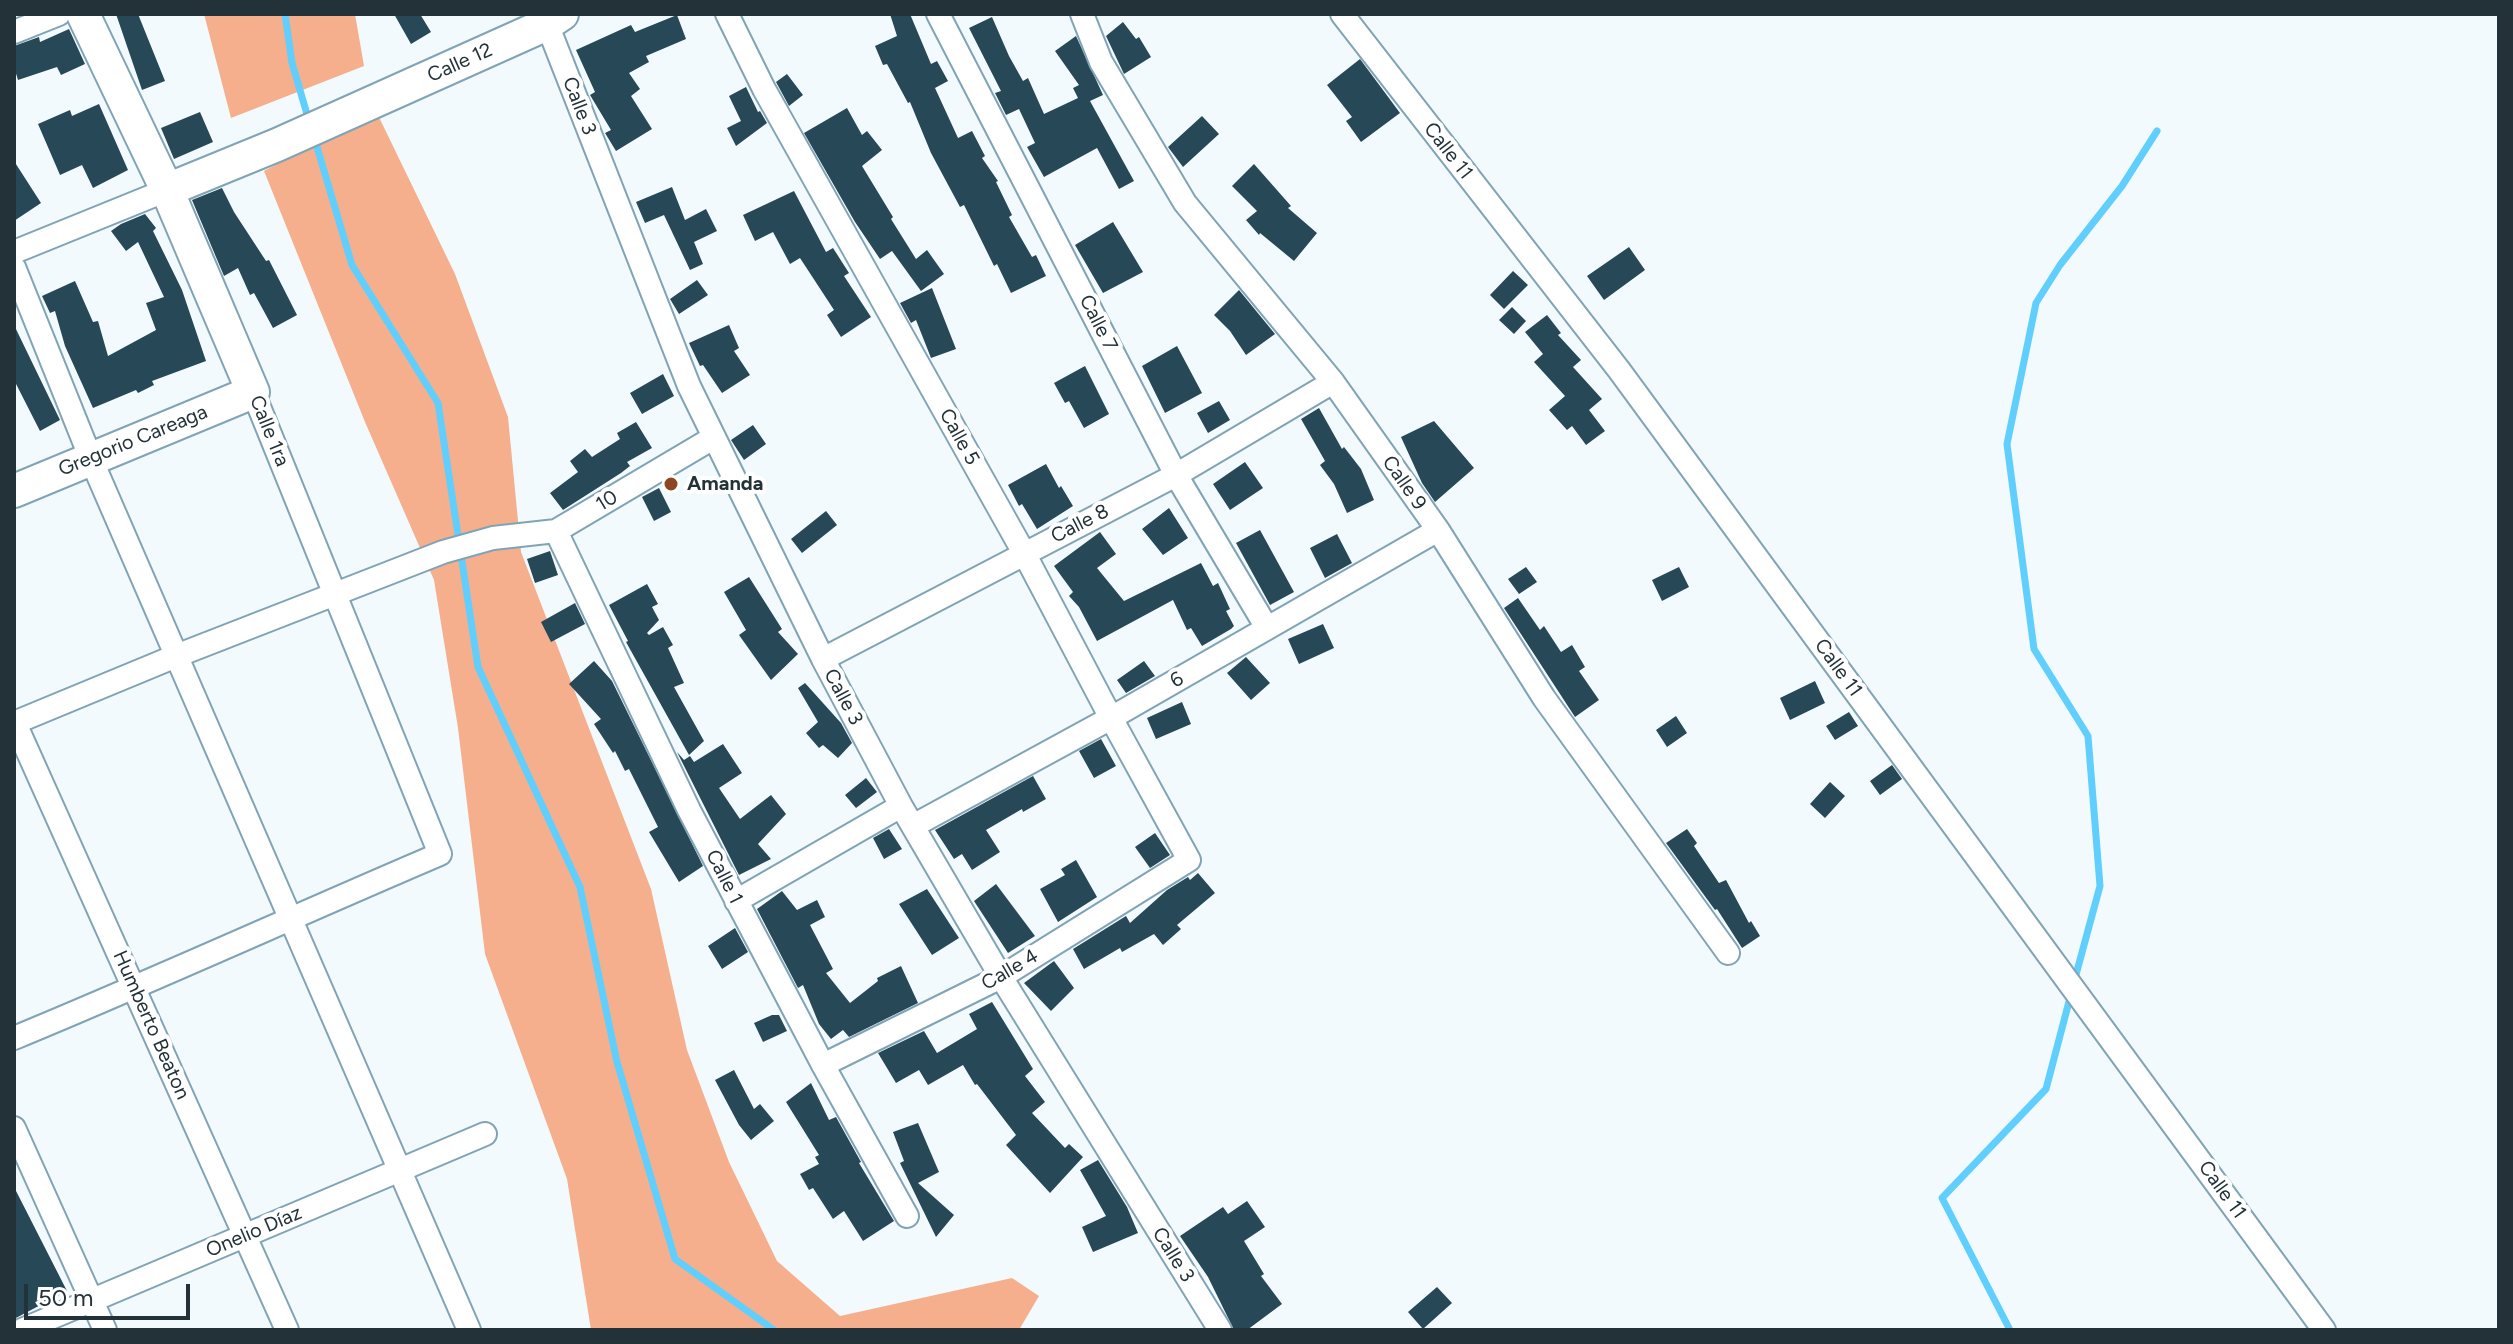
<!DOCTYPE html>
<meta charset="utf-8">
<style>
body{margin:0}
#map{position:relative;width:2513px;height:1344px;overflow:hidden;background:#f2fafd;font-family:Figtree,sans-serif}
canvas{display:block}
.frame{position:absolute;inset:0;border:16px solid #233239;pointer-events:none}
.scale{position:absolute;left:24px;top:1284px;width:166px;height:36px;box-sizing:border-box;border:4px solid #233239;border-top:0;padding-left:10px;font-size:24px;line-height:28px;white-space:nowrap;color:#233239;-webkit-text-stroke:6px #fff;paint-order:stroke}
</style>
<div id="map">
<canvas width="2513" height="1344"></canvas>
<div class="frame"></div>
<div class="scale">50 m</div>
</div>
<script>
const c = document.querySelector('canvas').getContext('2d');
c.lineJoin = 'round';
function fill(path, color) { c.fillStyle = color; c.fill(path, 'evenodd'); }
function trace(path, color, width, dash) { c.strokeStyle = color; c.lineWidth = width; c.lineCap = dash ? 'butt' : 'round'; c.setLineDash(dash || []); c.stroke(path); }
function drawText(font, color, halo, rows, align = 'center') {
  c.font = font + ' Figtree,sans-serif'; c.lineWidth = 8; c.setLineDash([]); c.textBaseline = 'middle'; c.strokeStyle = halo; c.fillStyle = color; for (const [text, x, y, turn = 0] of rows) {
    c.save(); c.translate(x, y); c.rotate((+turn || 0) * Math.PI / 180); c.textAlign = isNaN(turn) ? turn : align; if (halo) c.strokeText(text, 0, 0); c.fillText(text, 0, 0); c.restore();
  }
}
const forest = new Path2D(`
 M 204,14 L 355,14 L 364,66 L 231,118 Z
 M 376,111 L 455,274 L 508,417 L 521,552 L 651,889 L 687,1050 L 729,1162 L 777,1261 L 840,1316 L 1012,1278 L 1039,1296 L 1019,1330 L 591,1330 L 567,1179 L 485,954 L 458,728 L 434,580 L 365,422 L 264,171 Z`);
const stream = new Path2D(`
 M 285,14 L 292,63 L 309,121
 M 314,137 L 352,265 L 438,403 L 478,667 L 580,887 L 617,1062 L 675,1259 L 774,1330
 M 2074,982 L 2100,886 L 2088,736 L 2034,649 L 2007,444 L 2036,303 L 2060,265 L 2122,186 L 2157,131
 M 2010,1330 L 1942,1198 L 2046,1089 L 2071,994`);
const building = new Path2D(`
 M 116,14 L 138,14 L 165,81 L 142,90 Z
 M 394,14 L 420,14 L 431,32 L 411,44 Z
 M 890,14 L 910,14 L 931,64 L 937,61 L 948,81 L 935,88 L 958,138 L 972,131 L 985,156 L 982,158 L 998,181 L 996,182 L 1012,215 L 1009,217 L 1032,257 L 1036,255 L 1046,276 L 1011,293 L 997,264 L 994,266 L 964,205 L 960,207 L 931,153 L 910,102 L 908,103 L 887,64 L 883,65 L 875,46 L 897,36 Z
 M 677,15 L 686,39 L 646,56 L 649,62 L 629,73 L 640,89 L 631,96 L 652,129 L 616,151 L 605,133 L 611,130 L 590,95 L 595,92 L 576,50 L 631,25 L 635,32 Z
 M 992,17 L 1009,56 L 1023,81 L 1028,78 L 1044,114 L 1078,98 L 1073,88 L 1079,85 L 1055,51 L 1076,36 L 1103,95 L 1090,101 L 1134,181 L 1119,189 L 1097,148 L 1044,177 L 1027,147 L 1035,143 L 1019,109 L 1006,115 L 995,93 L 1001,91 L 969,28 Z
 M 1123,22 L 1136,39 L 1139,37 L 1151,57 L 1124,74 L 1106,36 Z
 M 69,29 L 85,64 L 61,75 L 57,67 L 18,80 L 14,67 L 14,46 L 39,37 L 40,42 Z
 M 1360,59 L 1400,113 L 1361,142 L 1346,121 L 1352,117 L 1327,85 Z
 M 787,74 L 803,95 L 789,106 L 776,82 Z
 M 746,87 L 758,112 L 760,111 L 767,123 L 736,146 L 727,128 L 741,121 L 729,96 Z
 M 99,104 L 128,170 L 93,188 L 82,165 L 60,175 L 38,124 L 70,110 L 72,116 Z
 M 847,108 L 862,135 L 867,131 L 882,150 L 862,166 L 893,217 L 891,219 L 916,259 L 927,250 L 944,274 L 921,291 L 892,251 L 880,259 L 855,222 L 804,133 Z
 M 200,112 L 213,142 L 174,159 L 161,128 Z
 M 1202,116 L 1219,134 L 1183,167 L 1168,147 Z
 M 14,161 L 41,203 L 14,221 Z
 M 1254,164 L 1291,206 L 1288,208 L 1317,233 L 1294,261 L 1260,233 L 1259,235 L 1246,220 L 1257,211 L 1232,186 Z
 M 672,187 L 685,220 L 706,209 L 717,231 L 694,242 L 703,264 L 690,270 L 664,215 L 645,223 L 636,202 Z
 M 222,188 L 234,212 L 266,261 L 269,260 L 297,315 L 273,328 L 254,293 L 250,295 L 238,268 L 224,276 L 192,200 Z
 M 794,191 L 826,252 L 833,248 L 849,273 L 844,276 L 871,317 L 841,337 L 827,315 L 834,310 L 800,258 L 790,264 L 773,232 L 755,241 L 743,215 Z
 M 145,214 L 156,228 L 153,231 L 182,290 L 206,361 L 152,381 L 154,385 L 138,393 L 136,390 L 93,408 L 65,346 L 55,311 L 50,313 L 42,296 L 75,281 L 93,322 L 98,321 L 108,356 L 156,330 L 146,303 L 164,297 L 138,242 L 126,251 L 111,231 L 121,224 Z
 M 1113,222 L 1143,272 L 1103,293 L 1075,245 Z
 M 1629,247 L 1645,270 L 1604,300 L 1587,276 Z
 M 1513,271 L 1528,285 L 1504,309 L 1490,295 Z
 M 697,280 L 708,295 L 679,314 L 670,299 Z
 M 932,288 L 956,349 L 931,358 L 916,320 L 911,323 L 900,303 Z
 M 1239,290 L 1275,334 L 1246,355 L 1230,331 L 1214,315 Z
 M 1512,307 L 1526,321 L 1514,334 L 1499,320 Z
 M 1547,315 L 1561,333 L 1558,335 L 1581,360 L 1573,367 L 1602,399 L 1589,410 L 1605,431 L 1586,445 L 1572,426 L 1567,430 L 1549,410 L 1565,396 L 1534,362 L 1543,354 L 1525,332 Z
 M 14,325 L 60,420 L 40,431 L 14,380 Z
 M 729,325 L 739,348 L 734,351 L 750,375 L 722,393 L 703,365 L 700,366 L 689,343 Z
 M 1177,346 L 1202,393 L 1165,413 L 1142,366 Z
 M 1085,366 L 1109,414 L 1084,428 L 1069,401 L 1065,403 L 1054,383 Z
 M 663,374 L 674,396 L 642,414 L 630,393 Z
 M 1219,401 L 1230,420 L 1208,433 L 1197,413 Z
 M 1319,408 L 1342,449 L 1344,447 L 1361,469 L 1374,500 L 1347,513 L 1334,484 L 1320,465 L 1325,461 L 1301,419 Z
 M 1434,421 L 1474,468 L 1435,502 L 1422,483 L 1401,437 Z
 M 636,422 L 652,448 L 627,462 L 630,466 L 621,473 L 563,510 L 550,493 L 578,472 L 570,461 L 585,449 L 592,457 L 620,439 L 617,433 Z
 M 753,425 L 766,444 L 744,460 L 731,440 Z
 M 1245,462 L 1263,488 L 1230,510 L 1213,484 Z
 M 1046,464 L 1059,488 L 1061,486 L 1073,506 L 1037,529 L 1022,504 L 1019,506 L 1008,485 Z
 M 659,488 L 671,512 L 654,521 L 642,497 Z
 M 1169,508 L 1188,538 L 1163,555 L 1142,529 Z
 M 826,511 L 837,525 L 802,553 L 791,539 Z
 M 1260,530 L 1294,592 L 1270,605 L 1236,543 Z
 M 1100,532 L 1116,554 L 1097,568 L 1124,601 L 1201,563 L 1213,586 L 1218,583 L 1230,609 L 1226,611 L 1234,626 L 1231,629 L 1202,646 L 1191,628 L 1187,630 L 1173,600 L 1097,641 L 1079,607 L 1069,596 L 1073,592 L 1054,566 Z
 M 1337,534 L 1352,563 L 1325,578 L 1310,548 Z
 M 550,551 L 558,575 L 535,583 L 527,559 Z
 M 1526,567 L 1537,582 L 1519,594 L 1508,579 Z
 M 1679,567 L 1689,587 L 1662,601 L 1652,580 Z
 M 749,577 L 782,629 L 778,632 L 798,654 L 771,680 L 739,635 L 746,630 L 724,592 Z
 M 647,584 L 658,604 L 652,607 L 659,620 L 647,633 L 649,635 L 663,627 L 673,645 L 668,648 L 684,683 L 674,687 L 704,741 L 689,755 L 626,642 L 628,641 L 609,605 Z
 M 1518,598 L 1540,630 L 1544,626 L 1561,652 L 1572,645 L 1585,667 L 1579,671 L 1599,700 L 1575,717 L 1504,608 Z
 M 575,603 L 585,624 L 551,642 L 541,622 Z
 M 1323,624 L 1334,648 L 1299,664 L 1288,639 Z
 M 1246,657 L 1270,683 L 1251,700 L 1227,673 Z
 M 594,661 L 612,681 L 703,866 L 679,882 L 649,832 L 658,827 L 629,769 L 625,771 L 615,751 L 613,753 L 594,724 L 601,719 L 569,684 Z
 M 1144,661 L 1155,676 L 1126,693 L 1117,680 Z
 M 1815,681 L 1825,703 L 1790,720 L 1780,698 Z
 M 805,683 L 841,723 L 852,743 L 838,758 L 823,745 L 819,748 L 806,733 L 818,722 L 798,688 Z
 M 1182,702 L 1191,724 L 1156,739 L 1147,718 Z
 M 1849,712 L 1858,726 L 1835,740 L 1826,726 Z
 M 1676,716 L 1687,733 L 1667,747 L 1656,730 Z
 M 1101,739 L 1116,766 L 1094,778 L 1079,751 Z
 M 723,744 L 742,773 L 719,788 L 740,819 L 771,795 L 786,814 L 758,844 L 771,859 L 739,875 L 677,752 L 684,760 L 690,756 L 694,762 Z
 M 1892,765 L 1902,779 L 1880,795 L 1870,781 Z
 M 1033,776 L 1046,799 L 1023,812 L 1022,809 L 986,830 L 1000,852 L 972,870 L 962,854 L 954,859 L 935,830 Z
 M 866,778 L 877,792 L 856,808 L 845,795 Z
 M 1830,782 L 1845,796 L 1825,818 L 1810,804 Z
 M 889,829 L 902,849 L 884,859 L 873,838 Z
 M 1687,829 L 1697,843 L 1694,846 L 1719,883 L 1726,880 L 1749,923 L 1751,921 L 1760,936 L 1742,948 L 1717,909 L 1715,910 L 1666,843 Z
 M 1155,833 L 1170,855 L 1150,868 L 1135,847 Z
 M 1076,860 L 1097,897 L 1058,922 L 1040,889 L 1065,875 L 1061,869 Z
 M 1198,873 L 1215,893 L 1177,925 L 1181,929 L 1163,945 L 1154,934 L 1122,952 L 1120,948 L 1084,969 L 1073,949 L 1126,916 L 1130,923 L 1167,890 L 1188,877 L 1190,880 Z
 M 996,884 L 1035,936 L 1008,953 L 974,901 Z
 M 927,889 L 959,938 L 932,955 L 899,904 Z
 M 782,891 L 797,910 L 817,900 L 825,917 L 810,925 L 833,969 L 826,973 L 850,1003 L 878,981 L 877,978 L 901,966 L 918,1003 L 849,1037 L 843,1030 L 831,1039 L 819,1024 L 803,985 L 798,988 L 757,909 Z
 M 735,928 L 748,952 L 722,969 L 708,946 Z
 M 1054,961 L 1074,988 L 1051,1011 L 1024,983 Z
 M 992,1002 L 1033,1069 L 1025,1076 L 1045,1102 L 1032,1113 L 1065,1148 L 1069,1144 L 1083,1157 L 1050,1193 L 1006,1145 L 1016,1135 L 977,1084 L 975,1085 L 963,1065 L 928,1085 L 919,1070 L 896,1083 L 878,1053 L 924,1031 L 937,1053 L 977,1029 L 969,1014 Z
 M 772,1015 L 779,1015 L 787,1031 L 763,1042 L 754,1023 Z
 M 734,1070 L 754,1109 L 760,1104 L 774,1121 L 751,1140 L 739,1125 L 715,1080 Z
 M 811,1083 L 829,1120 L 836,1117 L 861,1162 L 859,1163 L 894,1221 L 863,1241 L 844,1211 L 833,1219 L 813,1188 L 809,1190 L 800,1174 L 819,1164 L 815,1157 L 819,1155 L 786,1102 Z
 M 918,1123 L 939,1172 L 918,1183 L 954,1215 L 936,1237 L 900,1163 L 904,1161 L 893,1132 Z
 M 1098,1160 L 1127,1207 L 1138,1233 L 1093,1252 L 1082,1227 L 1106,1216 L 1080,1170 Z
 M 14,1187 L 67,1291 L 14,1319 Z
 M 1247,1201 L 1265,1227 L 1244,1241 L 1264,1274 L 1261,1276 L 1282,1304 L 1247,1330 L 1234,1330 L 1208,1277 L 1180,1236 L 1223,1207 L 1228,1214 Z
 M 1437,1287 L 1452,1303 L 1423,1329 L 1408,1312 Z`);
const street = new Path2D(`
 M 727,14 L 764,89 L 1024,553 L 1111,718 L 1189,860 L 1001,977 L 823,1065
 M 938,14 L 1176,475 L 1267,628
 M 1082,14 L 1101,62 L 1185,203 L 1333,382 L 1438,530 L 1544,698 L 1728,953
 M 1342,14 L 1619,370 L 2324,1330
 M 547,24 L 689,386 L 823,659 L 901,806 L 1001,977 L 1220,1330
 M 14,32 L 59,14
 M 14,252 L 167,190
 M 14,267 L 91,459 L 469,1330
 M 556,531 L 689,810 L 823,1065 L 907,1216
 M 823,659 L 1176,475 L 1333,382
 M 14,721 L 287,1330
 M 14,723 L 176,656 L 443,552 L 493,538 L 556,531 L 713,438
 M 913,826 L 1111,718 L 1438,530
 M 736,901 L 901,806
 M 14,1038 C 157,979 297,915 440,854 L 253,392
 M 14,1128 L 105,1330
 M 22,1330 L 485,1134`);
const secondary = new Path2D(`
 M 167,190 L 277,145 L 547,24 L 562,14
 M 14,491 L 253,392 L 167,190 L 83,14`);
const markers = [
 [671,484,8,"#8d4622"]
];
const streetNames = [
 ["Calle 12",460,63,-24],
 ["Calle 3",579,106,69],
 ["Calle 11",1448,151,52],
 ["Calle 7",1098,323,63],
 ["Calle 1ra",269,431,68],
 ["Calle 5",959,437,61],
 ["Gregorio Careaga",133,441,-22],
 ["Calle 9",1404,483,55],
 ["10",607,501,-31],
 ["Calle 8",1080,524,-27],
 ["Calle 11",1838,668,54],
 ["6",1177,680,-30],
 ["Calle 3",843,697,62],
 ["Calle 1",724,877,63],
 ["Calle 4",1010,970,-30],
 ["Humberto Beaton",151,1025,66],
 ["Calle 11",2222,1190,54],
 ["Onelio Díaz",254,1232,-23],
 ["Calle 3",1173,1255,58]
];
const poiNames = [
 ["Amanda",687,484]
];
fill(forest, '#f6af8d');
trace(stream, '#60cffd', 7);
fill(building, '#264857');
trace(street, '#80a4b6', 26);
trace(secondary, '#80a4b6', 36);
trace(street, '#fff', 22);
trace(secondary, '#fff', 32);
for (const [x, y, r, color] of markers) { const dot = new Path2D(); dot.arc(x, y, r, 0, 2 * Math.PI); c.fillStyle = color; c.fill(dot); trace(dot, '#fff', 3); }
drawText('20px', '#233239', '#fff', streetNames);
drawText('bold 20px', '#233239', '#fff', poiNames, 'left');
</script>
